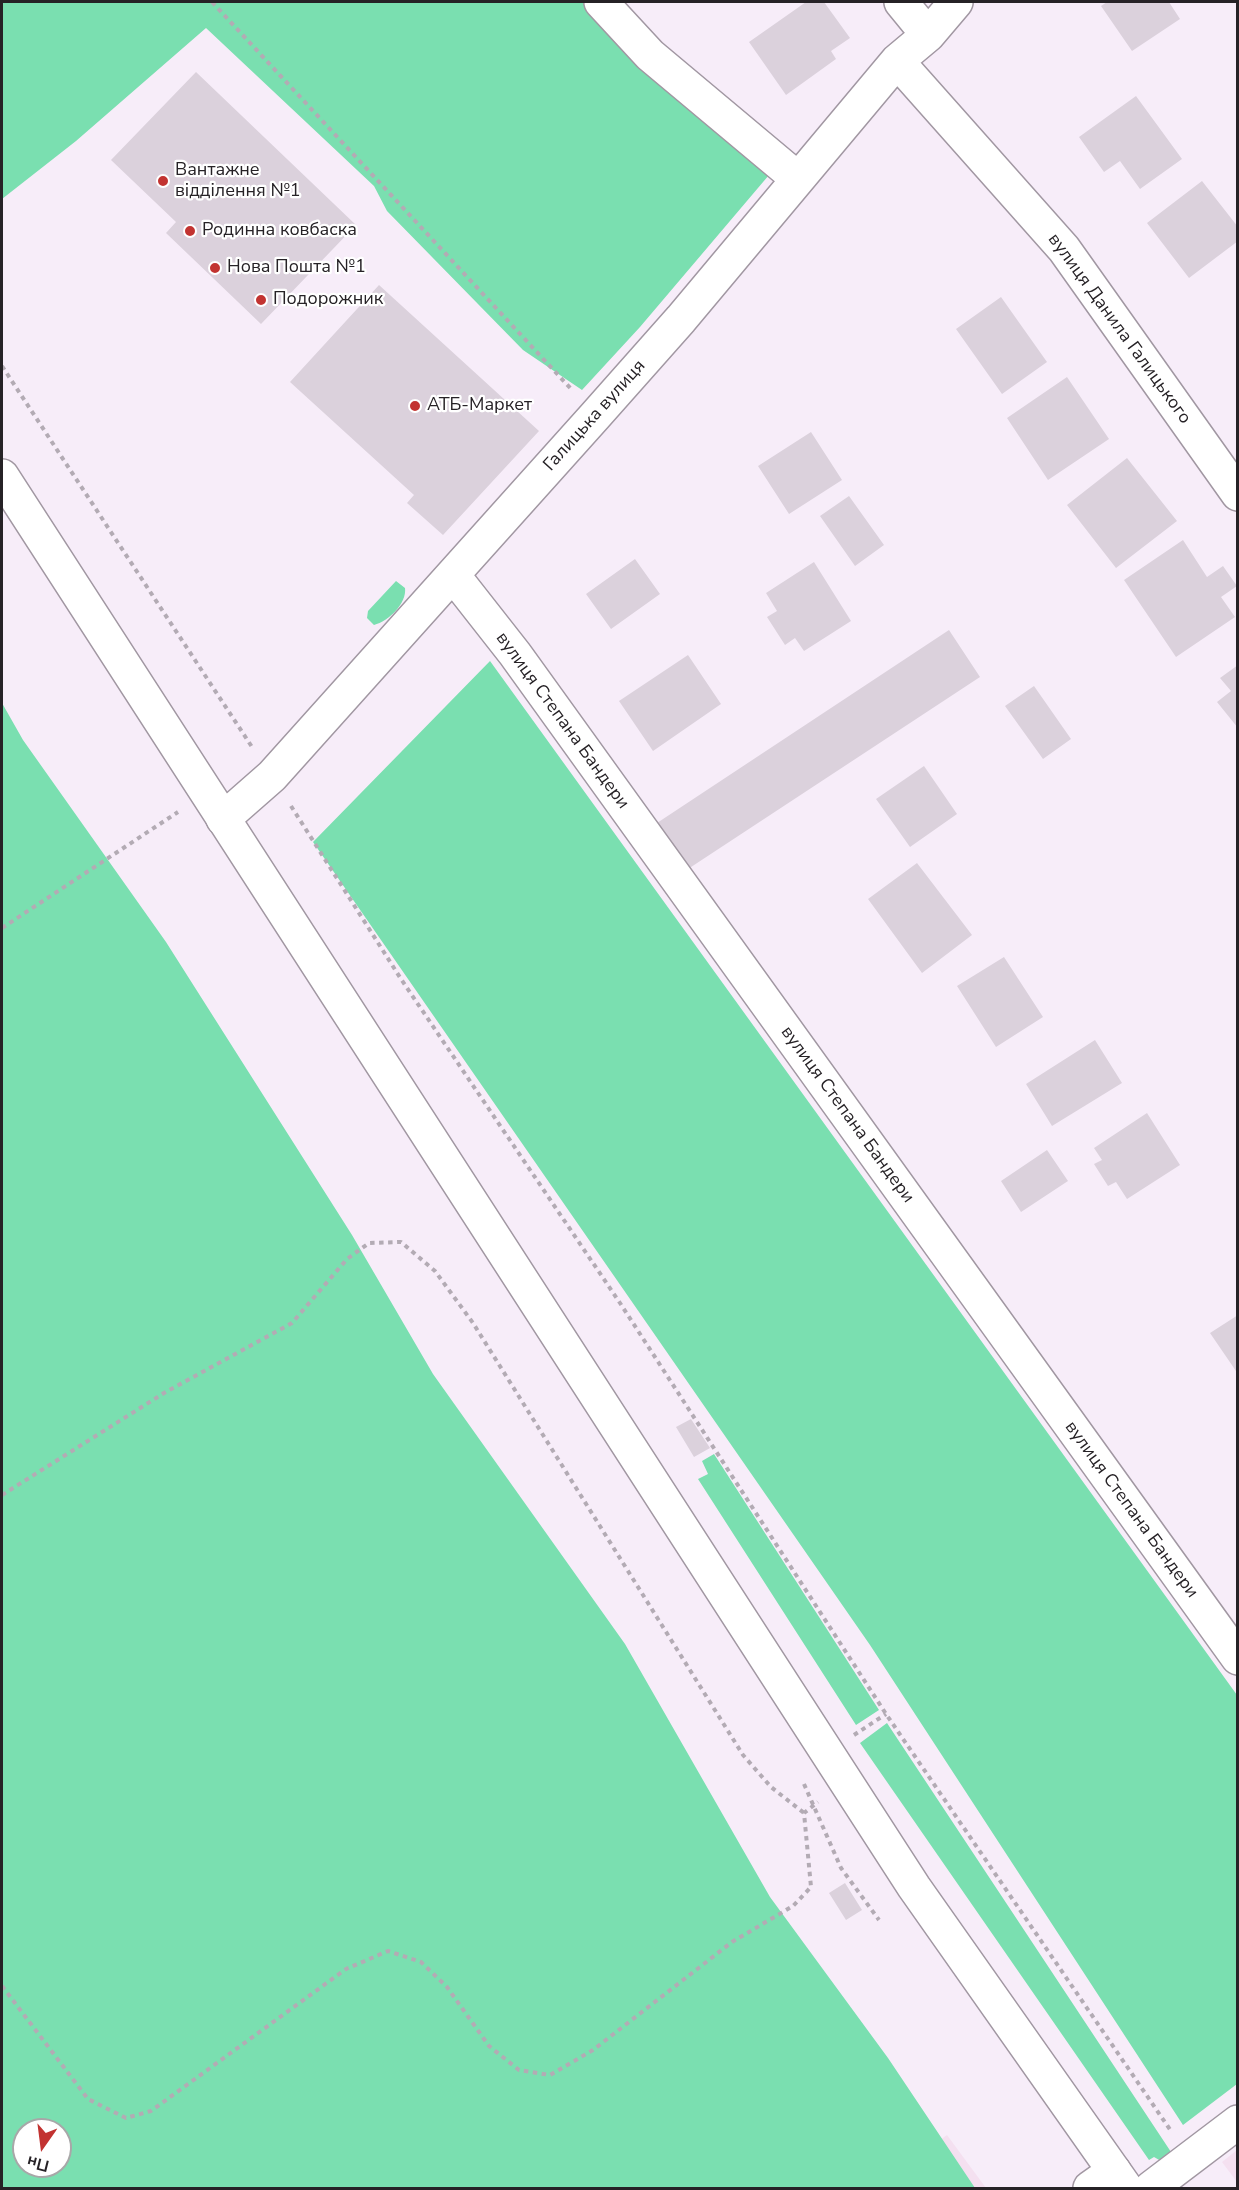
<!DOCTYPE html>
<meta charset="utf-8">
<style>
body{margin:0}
#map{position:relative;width:1239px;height:2190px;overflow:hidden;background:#f7edf9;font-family:"Nunito Sans",sans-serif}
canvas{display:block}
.frame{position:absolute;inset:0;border:3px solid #262226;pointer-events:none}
.north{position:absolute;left:12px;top:2118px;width:60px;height:60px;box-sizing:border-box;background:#fff;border:2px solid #a8a7a8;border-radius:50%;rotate:194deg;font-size:16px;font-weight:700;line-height:24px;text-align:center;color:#262226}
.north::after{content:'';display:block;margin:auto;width:21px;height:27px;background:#c23331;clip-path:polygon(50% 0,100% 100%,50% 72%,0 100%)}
</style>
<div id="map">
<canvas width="1239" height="2190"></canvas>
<div class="frame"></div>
<div class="north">Пн</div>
</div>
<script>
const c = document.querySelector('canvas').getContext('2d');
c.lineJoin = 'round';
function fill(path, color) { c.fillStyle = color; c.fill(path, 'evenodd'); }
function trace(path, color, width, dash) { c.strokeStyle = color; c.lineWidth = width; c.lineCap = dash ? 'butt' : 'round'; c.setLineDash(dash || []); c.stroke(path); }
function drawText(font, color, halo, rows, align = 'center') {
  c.font = font + ' "Nunito Sans",sans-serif'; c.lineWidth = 4.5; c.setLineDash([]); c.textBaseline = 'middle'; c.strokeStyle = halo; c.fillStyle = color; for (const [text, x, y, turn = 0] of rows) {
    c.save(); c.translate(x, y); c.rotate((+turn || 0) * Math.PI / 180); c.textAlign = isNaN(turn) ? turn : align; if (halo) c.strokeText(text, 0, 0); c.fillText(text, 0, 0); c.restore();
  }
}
const industrial = new Path2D(`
 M 947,2135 L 986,2188 L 873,2188 Z
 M 1237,2150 L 1237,2182 L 1222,2162 Z`);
const green = new Path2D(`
 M 2,2 L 582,2 L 635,58 L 769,175 L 640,327 L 582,390 L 523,350 L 387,211 L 374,186 L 206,28 L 76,141 L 2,199 Z
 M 396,581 L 405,588 C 407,603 389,621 374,625 L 367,618 L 368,611 Z
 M 490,661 L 1237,1695 L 1237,2084 L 1183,2125 L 870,1645 L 313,842 Z
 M 2,703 L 23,740 L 166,942 L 352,1235 L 433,1374 L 625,1644 L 770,1897 L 888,2058 L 975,2188 L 2,2188 ZM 24,2130 L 60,2130 L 60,2166 L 24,2166 Z
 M 714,1454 L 879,1710 L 856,1725 L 698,1479 L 708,1474 L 702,1461 Z
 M 887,1723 L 1171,2152 L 1161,2161 L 1154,2157 L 1149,2160 L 860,1743 Z`);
const building = new Path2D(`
 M 806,2 L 824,2 L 850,38 L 831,51 L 836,59 L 786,95 L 749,42 Z
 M 1107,2 L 1169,2 L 1180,19 L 1132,51 L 1101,6 Z
 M 196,72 L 356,225 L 261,324 L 166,233 L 176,222 L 111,160 Z
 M 1136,96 L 1182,159 L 1140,189 L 1120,161 L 1104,172 L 1079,137 Z
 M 1202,181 L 1238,227 L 1238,241 L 1189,278 L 1147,223 Z
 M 379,285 L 539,431 L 443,535 L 407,503 L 414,495 L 290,382 Z
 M 1001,297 L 1047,362 L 1002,394 L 956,329 Z
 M 1067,377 L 1109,439 L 1048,480 L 1007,418 Z
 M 811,432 L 842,480 L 789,514 L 758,466 Z
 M 1127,458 L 1177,521 L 1116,568 L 1067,505 Z
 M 849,496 L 884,545 L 855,566 L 820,516 Z
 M 1183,540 L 1207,577 L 1223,566 L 1237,586 L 1221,597 L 1235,617 L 1176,657 L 1124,580 Z
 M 635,559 L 660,594 L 611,629 L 586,594 Z
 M 814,562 L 851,621 L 804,651 L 795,638 L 785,645 L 767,617 L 777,611 L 766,593 Z
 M 949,630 L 980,677 L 688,869 L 657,823 Z
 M 688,655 L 721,704 L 653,751 L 619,701 Z
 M 1238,665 L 1238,728 L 1217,702 L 1231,691 L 1220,678 Z
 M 1034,686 L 1071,739 L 1043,759 L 1005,706 Z
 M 924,766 L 957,814 L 910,847 L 876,799 Z
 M 917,863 L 972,935 L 922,973 L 868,899 Z
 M 1004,957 L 1043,1017 L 996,1047 L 957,986 Z
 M 1095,1040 L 1122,1083 L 1052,1126 L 1026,1084 Z
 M 1147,1113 L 1180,1165 L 1127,1199 L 1116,1182 L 1108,1186 L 1094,1164 L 1102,1160 L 1094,1148 Z
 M 1047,1150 L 1068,1181 L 1021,1212 L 1001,1181 Z
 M 1238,1315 L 1238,1374 L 1210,1333 Z
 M 691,1419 L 710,1448 L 694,1457 L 676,1427 Z
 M 845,1883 L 862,1910 L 846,1920 L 829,1893 Z`);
const path = new Path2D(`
 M 212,2 L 573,391
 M 2,366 L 252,747
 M 291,806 L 401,979 L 620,1303 L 886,1714 L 1171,2131
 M 2,928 L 178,812
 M 2,1495 L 164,1393 L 292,1323 L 347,1259 L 369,1243 L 401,1242 L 435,1271 L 473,1323 L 743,1755 L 771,1787 L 804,1813
 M 854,1735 L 886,1714
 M 804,1784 L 841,1868 L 879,1920
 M 2,1986 L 88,2099 L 126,2118 L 151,2111 L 346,1969 L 388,1951 L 421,1962 L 447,1987 L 489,2046 L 519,2070 L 550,2075 L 593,2050 L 732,1942 L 793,1906 L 811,1887 L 804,1813 L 818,1802`);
const minor = new Path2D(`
 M 601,2 L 650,55 L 798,179
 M 901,2 L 928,35
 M 897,61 L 1064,249 L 1238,494
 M 453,575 L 515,654 L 1238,1658
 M 223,819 L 272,776 L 595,416 L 681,319 L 897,61 L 928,35 L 956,2
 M 1090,2188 L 1114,2171
 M 1151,2188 L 1238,2122`);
const major = new Path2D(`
 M 2,476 L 914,1887 L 1126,2188`);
const markers = [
 [163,181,6,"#c23331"],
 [190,231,6,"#c23331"],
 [215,268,6,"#c23331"],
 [261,300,6,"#c23331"],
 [415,406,6,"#c23331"]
];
const poiNames = [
 ["Вантажне",175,171],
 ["відділення №1",175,192],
 ["Родинна ковбаска",202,231],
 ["Нова Пошта №1",227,268],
 ["Подорожник",273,300],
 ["АТБ-Маркет",427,406]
];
const streetNames = [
 ["вулиця Данила Галицького",1119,329,54],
 ["Галицька вулиця",595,416,-48],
 ["вулиця Степана Бандери",562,721,54],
 ["вулиця Степана Бандери",847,1115,54],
 ["вулиця Степана Бандери",1131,1510,54]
];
fill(industrial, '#f4e0f0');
fill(green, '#7adfb0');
fill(building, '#dbd1dc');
trace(minor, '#a197a2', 36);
trace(major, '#a197a2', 36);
trace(path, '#b3abb4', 4, [4.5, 4.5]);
trace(minor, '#fff', 33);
trace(major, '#fff', 33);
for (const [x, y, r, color] of markers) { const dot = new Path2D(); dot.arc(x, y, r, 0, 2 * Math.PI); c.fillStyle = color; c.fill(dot); trace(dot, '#fff', 2); }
drawText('18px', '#262226', '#fff', poiNames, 'left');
drawText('18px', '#262226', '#fff', streetNames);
</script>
